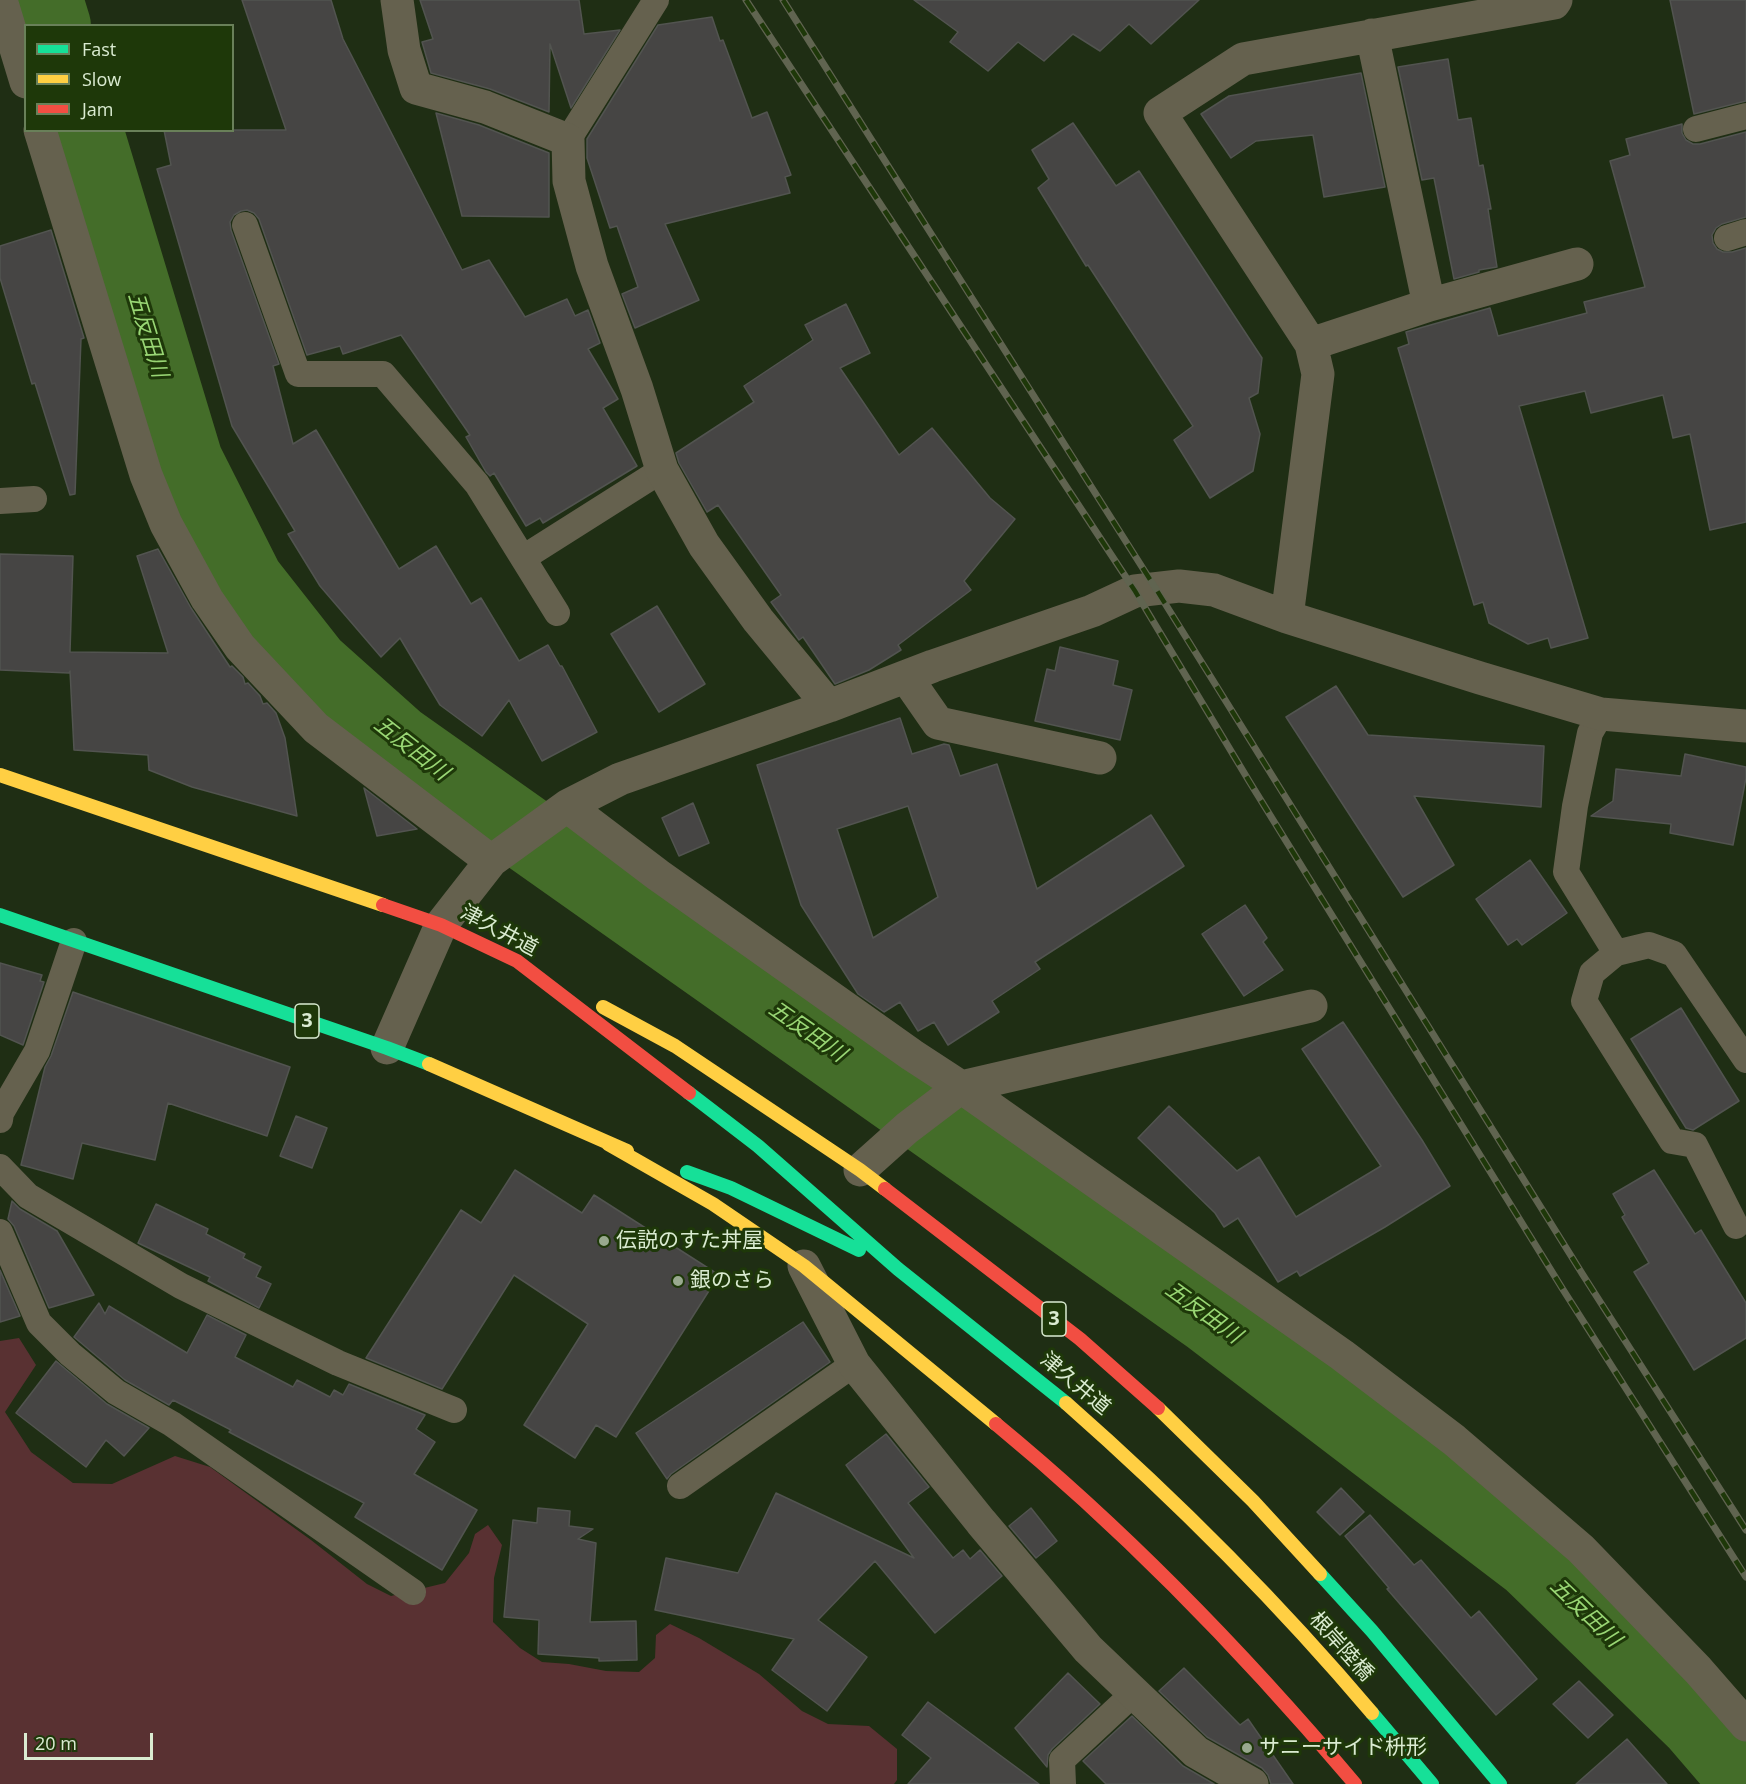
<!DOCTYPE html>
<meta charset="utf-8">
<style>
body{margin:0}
#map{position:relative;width:1746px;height:1784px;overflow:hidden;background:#1f2e14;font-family:"Open Sans",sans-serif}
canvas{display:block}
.legend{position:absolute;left:24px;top:24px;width:210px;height:108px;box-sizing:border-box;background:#1e3809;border:2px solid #698059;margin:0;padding:8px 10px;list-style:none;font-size:18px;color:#daebd1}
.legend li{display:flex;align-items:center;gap:12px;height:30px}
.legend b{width:30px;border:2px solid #698059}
.scale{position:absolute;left:24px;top:1733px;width:129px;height:27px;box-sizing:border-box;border:3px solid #daebd1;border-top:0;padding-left:8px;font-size:18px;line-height:21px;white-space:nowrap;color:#daebd1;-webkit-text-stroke:4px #1e3809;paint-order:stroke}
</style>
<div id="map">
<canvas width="1746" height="1784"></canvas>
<ul class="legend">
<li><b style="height:8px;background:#16e098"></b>Fast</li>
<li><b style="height:8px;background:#ffcf43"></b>Slow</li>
<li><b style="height:8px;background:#f24e42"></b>Jam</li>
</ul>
<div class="scale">20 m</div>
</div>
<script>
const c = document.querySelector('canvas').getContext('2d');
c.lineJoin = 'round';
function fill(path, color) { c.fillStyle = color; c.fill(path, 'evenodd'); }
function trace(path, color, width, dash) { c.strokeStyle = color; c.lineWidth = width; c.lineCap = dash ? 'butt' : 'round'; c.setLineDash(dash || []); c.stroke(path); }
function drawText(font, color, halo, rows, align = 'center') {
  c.font = font + ' "Open Sans","Noto Sans JP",sans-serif'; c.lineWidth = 6; c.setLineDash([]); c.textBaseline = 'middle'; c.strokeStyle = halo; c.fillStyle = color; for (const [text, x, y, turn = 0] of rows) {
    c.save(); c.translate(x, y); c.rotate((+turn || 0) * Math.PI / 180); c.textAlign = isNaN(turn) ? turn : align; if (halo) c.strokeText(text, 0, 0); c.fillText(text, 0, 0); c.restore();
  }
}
const green = new Path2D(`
 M 19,1338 L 36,1365 L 5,1412 L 31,1452 L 73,1483 L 112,1484 L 175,1456 L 210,1467 L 311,1540 L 367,1584 L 391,1596 L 445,1583 L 469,1553 L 475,1534 L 488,1525 L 502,1545 L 494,1578 L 493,1622 L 520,1648 L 542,1662 L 569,1664 L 606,1671 L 639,1672 L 655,1658 L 656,1635 L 670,1624 L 699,1638 L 759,1674 L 802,1711 L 828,1724 L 869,1726 L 897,1749 L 897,1780 L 894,1784 L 0,1784 L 0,1341 Z`);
const river = new Path2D(`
 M 45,0 L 53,26
 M 85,130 L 185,461 L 246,582 L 312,666 L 397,742 L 1211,1317 L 1531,1561 L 1697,1722 L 1746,1779`);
const building = new Path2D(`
 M 242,0 L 331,0 L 343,39 L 462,270 L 489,260 L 525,317 L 567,299 L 575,316 L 588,310 L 600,343 L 588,349 L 618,399 L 603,408 L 637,466 L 543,523 L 540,518 L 526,526 L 494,473 L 490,476 L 486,472 L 466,437 L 470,435 L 401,335 L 343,354 L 340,346 L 307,355 L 259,219 L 254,213 L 247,210 L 241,211 L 234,215 L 230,222 L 231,230 L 279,364 L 273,366 L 293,444 L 316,430 L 399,569 L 436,546 L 471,604 L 481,598 L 519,661 L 548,645 L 560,666 L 562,666 L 597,732 L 542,761 L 509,700 L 482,736 L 440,705 L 400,638 L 381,657 L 320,586 L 288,534 L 295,531 L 232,426 L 157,169 L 171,165 L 164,130 L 286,130 Z
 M 420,0 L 579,0 L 584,34 L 620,30 L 571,108 L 550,44 L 549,112 L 490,89 L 431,73 L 422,42 L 433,39 Z
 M 914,0 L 1199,0 L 1151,44 L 1129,24 L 1100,51 L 1073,34 L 1044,61 L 1018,42 L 988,71 L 950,42 L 958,32 Z
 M 1670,0 L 1746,0 L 1746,101 L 1694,114 Z
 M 712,17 L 720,41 L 723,40 L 752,118 L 767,112 L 791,175 L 785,177 L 790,193 L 665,224 L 699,300 L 635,328 L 622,294 L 638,287 L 617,226 L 610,228 L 587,158 L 587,139 L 658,25 Z
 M 1448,59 L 1458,120 L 1471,118 L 1479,166 L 1483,165 L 1491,209 L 1488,209 L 1497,267 L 1479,270 L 1479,272 L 1454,279 L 1434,178 L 1422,180 L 1398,67 Z
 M 1361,73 L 1385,187 L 1324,197 L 1313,135 L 1256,141 L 1231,158 L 1201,114 L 1229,96 Z
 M 436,113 L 479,125 L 549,153 L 549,217 L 462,216 Z
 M 1073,123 L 1116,186 L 1139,171 L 1262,358 L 1258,393 L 1249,398 L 1260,434 L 1253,471 L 1210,498 L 1174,440 L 1193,426 L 1088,265 L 1086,266 L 1038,188 L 1049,179 L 1032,150 Z
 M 1682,124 L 1682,133 L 1686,140 L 1693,144 L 1700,144 L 1746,132 L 1746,217 L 1722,224 L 1716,228 L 1712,235 L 1713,243 L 1717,249 L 1723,252 L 1732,252 L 1746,248 L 1746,522 L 1710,530 L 1690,434 L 1673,438 L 1663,395 L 1591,413 L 1585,391 L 1519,406 L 1588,638 L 1551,648 L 1548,638 L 1528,644 L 1489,623 L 1483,602 L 1474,605 L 1398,348 L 1409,344 L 1406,332 L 1490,308 L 1498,336 L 1587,313 L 1584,302 L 1645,287 L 1610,161 L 1630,155 L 1626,139 Z
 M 51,230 L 84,338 L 81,339 L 75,494 L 70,495 L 35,383 L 32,384 L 0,278 L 0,246 Z
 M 846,304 L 870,353 L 840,368 L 899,455 L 932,428 L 990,498 L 1015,519 L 964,581 L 971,590 L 898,645 L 901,650 L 869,670 L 835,684 L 803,637 L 799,640 L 771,602 L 781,595 L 718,505 L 707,512 L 679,463 L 676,453 L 754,402 L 744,386 L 813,340 L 805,325 Z
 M 158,549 L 191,608 L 230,667 L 232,666 L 243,677 L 245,684 L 248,683 L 260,696 L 263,704 L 267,703 L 276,713 L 285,738 L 297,816 L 192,787 L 149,770 L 148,755 L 74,750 L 70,671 L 69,673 L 0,670 L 0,554 L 73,556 L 70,652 L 168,653 L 137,556 Z
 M 657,606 L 705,684 L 659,712 L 611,634 Z
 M 1060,647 L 1118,661 L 1113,685 L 1132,690 L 1120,740 L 1035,721 L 1047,669 L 1055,671 Z
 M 1336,686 L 1368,735 L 1544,746 L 1541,807 L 1414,796 L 1454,865 L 1403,897 L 1286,717 Z
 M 900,718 L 912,754 L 944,744 L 949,745 L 960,776 L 997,764 L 1037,889 L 1151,815 L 1184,866 L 1035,962 L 1040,969 L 992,1001 L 999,1012 L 948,1045 L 934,1022 L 918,1031 L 900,1002 L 884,1012 L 858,994 L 801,905 L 757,765 ZM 908,806 L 938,897 L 873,938 L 837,829 Z
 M 1685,754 L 1746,767 L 1746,778 L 1733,845 L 1670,833 L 1671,824 L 1591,816 L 1613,801 L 1616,769 L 1681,776 Z
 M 364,788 L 417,829 L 377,836 Z
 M 693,803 L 709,843 L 679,856 L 662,818 Z
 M 1530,860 L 1567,913 L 1522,945 L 1517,939 L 1508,945 L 1476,899 Z
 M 1245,905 L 1267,938 L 1263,942 L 1283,970 L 1244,996 L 1202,934 Z
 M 0,963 L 42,975 L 40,981 L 44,982 L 23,1045 L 0,1035 Z
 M 73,992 L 290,1067 L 267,1136 L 168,1103 L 155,1160 L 82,1143 L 73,1179 L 21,1165 L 45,1067 L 51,1056 Z
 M 1681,1008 L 1739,1101 L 1693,1130 L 1686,1128 L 1631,1039 Z
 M 1343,1022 L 1422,1140 L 1450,1186 L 1385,1227 L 1300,1276 L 1297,1271 L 1278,1282 L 1238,1218 L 1224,1227 L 1215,1213 L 1138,1138 L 1169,1106 L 1237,1171 L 1259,1157 L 1296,1217 L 1381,1166 L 1302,1049 Z
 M 296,1116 L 327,1128 L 312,1168 L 280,1156 Z
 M 515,1170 L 582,1213 L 594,1195 L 719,1275 L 616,1437 L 596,1425 L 575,1458 L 524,1425 L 588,1324 L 514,1275 L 442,1389 L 366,1358 L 461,1210 L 481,1223 Z
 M 1654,1170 L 1695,1234 L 1701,1230 L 1746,1303 L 1746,1338 L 1694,1370 L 1634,1272 L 1649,1263 L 1622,1217 L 1625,1215 L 1613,1194 Z
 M 12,1201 L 20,1209 L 57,1231 L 94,1295 L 49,1308 L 14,1226 L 8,1219 Z
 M 156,1204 L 208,1229 L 206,1234 L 245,1254 L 243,1258 L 261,1267 L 256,1277 L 271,1284 L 259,1308 L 208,1281 L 210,1277 L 138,1243 Z
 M 0,1270 L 20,1316 L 0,1322 Z
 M 99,1303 L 105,1314 L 109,1306 L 187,1353 L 207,1315 L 246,1335 L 235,1357 L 293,1387 L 297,1380 L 330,1397 L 334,1390 L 343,1395 L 349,1384 L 425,1415 L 416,1429 L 435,1442 L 414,1474 L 477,1510 L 442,1570 L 355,1517 L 364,1503 L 229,1432 L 231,1430 L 173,1400 L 169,1405 L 125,1380 L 74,1337 Z
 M 803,1322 L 830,1362 L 671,1474 L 667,1479 L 636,1433 Z
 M 56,1361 L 107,1404 L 149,1428 L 124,1456 L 106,1440 L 86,1467 L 16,1413 Z
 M 886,1434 L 929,1487 L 908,1503 L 953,1558 L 963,1550 L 970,1559 L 980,1550 L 1002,1576 L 935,1633 L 875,1561 L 818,1620 L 867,1657 L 827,1711 L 772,1670 L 794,1639 L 655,1610 L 666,1558 L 738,1573 L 776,1493 L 914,1558 L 846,1465 Z
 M 1341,1488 L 1364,1512 L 1340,1535 L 1317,1512 Z
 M 538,1508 L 570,1511 L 569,1526 L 593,1529 L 578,1539 L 596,1543 L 590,1622 L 636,1621 L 637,1660 L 599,1661 L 599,1658 L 538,1654 L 539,1620 L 504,1617 L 513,1520 L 537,1523 Z
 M 1031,1508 L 1057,1541 L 1036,1558 L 1009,1526 Z
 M 1370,1515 L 1414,1565 L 1421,1560 L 1471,1618 L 1479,1611 L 1537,1679 L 1496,1715 L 1387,1589 L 1389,1588 L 1345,1536 Z
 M 1184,1668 L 1240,1725 L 1248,1719 L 1293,1784 L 1271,1784 L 1268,1775 L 1262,1768 L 1207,1737 L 1159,1691 Z
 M 1068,1673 L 1100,1704 L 1052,1749 L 1048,1755 L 1047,1767 L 1015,1728 Z
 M 1579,1681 L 1613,1715 L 1588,1738 L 1553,1704 Z
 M 928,1702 L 1039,1784 L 908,1784 L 931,1758 L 902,1735 Z
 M 1132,1716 L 1183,1766 L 1214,1784 L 1106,1784 L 1083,1761 Z
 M 1627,1739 L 1667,1784 L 1576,1784 Z`);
const lane = new Path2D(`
 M 1696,129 L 1746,116
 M 568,140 L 656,0
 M 245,225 L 298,374 L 383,374 L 477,484 L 557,613
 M 1727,238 L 1746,232
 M 0,501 L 34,499
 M 523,558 L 662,470
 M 1601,714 L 1590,733 L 1575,806 L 1566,872 L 1616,953 L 1592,973 L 1584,1001 L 1672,1141 L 1695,1145 L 1736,1226
 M 1616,953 L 1649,945 L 1674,954 L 1746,1060
 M 0,1120 L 1,1113 L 37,1051 L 74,941
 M 0,1167 L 28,1196 L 181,1286 L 338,1363 L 454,1410
 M 0,1232 L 39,1323 L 70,1354 L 116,1392 L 172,1424 L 413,1592
 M 680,1486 L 854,1364
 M 1063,1784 L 1062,1760 L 1134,1693`);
const street = new Path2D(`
 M 1,0 L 26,82
 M 397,0 L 404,50 L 416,88 L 485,107 L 568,140 L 569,181 L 592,266 L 637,389 L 662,470 L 704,545 L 758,620 L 829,706
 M 1372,35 L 1429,305
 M 40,130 L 146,475 L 166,524 L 207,599 L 240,647 L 316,728 L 491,861
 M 1311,344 L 1429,305 L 1577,264
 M 1287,617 L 1318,374 L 1311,344 L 1160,113 L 1243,59 L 1554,3 L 1556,0
 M 906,677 L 938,723 L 1100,758
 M 567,806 L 658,875 L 912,1055 L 961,1087 L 1342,1355 L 1454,1440 L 1581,1549 L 1698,1670 L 1746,1725
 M 387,1048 L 441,925 L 491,861 L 567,806 L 620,779 L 829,706 L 933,666 L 1092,611 L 1135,591 L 1179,586 L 1214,590 L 1287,617 L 1480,678 L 1601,714 L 1746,726
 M 860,1170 L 907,1128 L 961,1087 L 1311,1006
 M 804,1266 L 854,1364 L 981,1522 L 1088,1649 L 1196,1752 L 1252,1784`);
const fast = new Path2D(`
 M 0,915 L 387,1048 L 429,1064
 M 689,1093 L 758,1146 L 898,1269 L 1066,1403
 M 687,1172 L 731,1188 L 859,1250
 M 1320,1574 L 1372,1631 L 1500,1784
 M 1372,1713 L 1432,1784`);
const slow = new Path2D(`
 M 0,775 L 383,905
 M 603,1007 L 675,1046 L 860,1170 L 885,1189
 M 429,1064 L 627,1151
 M 608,1144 L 713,1204 L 804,1266 L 996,1424
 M 1066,1403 C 1175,1499 1278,1602 1372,1713
 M 1158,1408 L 1253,1501 L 1320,1574`);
const jam = new Path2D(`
 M 383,905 L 441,925 L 517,961 L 689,1093
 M 885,1189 L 1080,1339 L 1158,1408
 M 996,1424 C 1126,1531 1246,1655 1355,1784`);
const rail = new Path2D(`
 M 746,0 L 1135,591 L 1249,781 L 1562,1288 L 1746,1577
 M 783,0 L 1156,589 L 1583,1275 L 1746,1530`);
const markers = [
 [604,1241,6,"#99a98f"],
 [678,1281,6,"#99a98f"],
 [1247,1748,6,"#99a98f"]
];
const shields = [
 [307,1021,24],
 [1054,1319,24]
];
const shieldNames = [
 ["3",307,1021],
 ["3",1054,1319]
];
const streetNames = [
 ["津久井道",499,931,28],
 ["津久井道",1075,1384,40],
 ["根岸陸橋",1341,1647,48]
];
const poiNames = [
 ["伝説のすた丼屋",616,1241],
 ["銀のさら",690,1281],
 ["サニーサイド枡形",1259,1748]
];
const waterNames = [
 ["五反田川",147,335,73],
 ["五反田川",411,749,38],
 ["五反田川",807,1032,35],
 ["五反田川",1203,1313,36],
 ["五反田川",1585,1613,44]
];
fill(green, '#593132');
trace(river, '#446d29', 76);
fill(building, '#464544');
trace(building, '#525450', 1.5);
trace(lane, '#65614e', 26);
trace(street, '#65614e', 33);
trace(fast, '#16e098', 14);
trace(slow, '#ffcf43', 14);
trace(jam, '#f24e42', 14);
trace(rail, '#606450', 7);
trace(rail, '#1e3809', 4.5, [14]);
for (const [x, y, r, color] of markers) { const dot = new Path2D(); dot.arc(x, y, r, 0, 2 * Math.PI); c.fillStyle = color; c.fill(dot); trace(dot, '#1e3809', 2); }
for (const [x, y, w] of shields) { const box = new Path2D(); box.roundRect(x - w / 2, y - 17, w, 34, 4.5); c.fillStyle = '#1e3809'; c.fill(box); trace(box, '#daebd1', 1.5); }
drawText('bold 20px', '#daebd1', null, shieldNames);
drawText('21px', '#daebd1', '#1e3809', streetNames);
drawText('21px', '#daebd1', '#1e3809', poiNames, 'left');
drawText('italic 22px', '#99d674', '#1e3809', waterNames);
</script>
